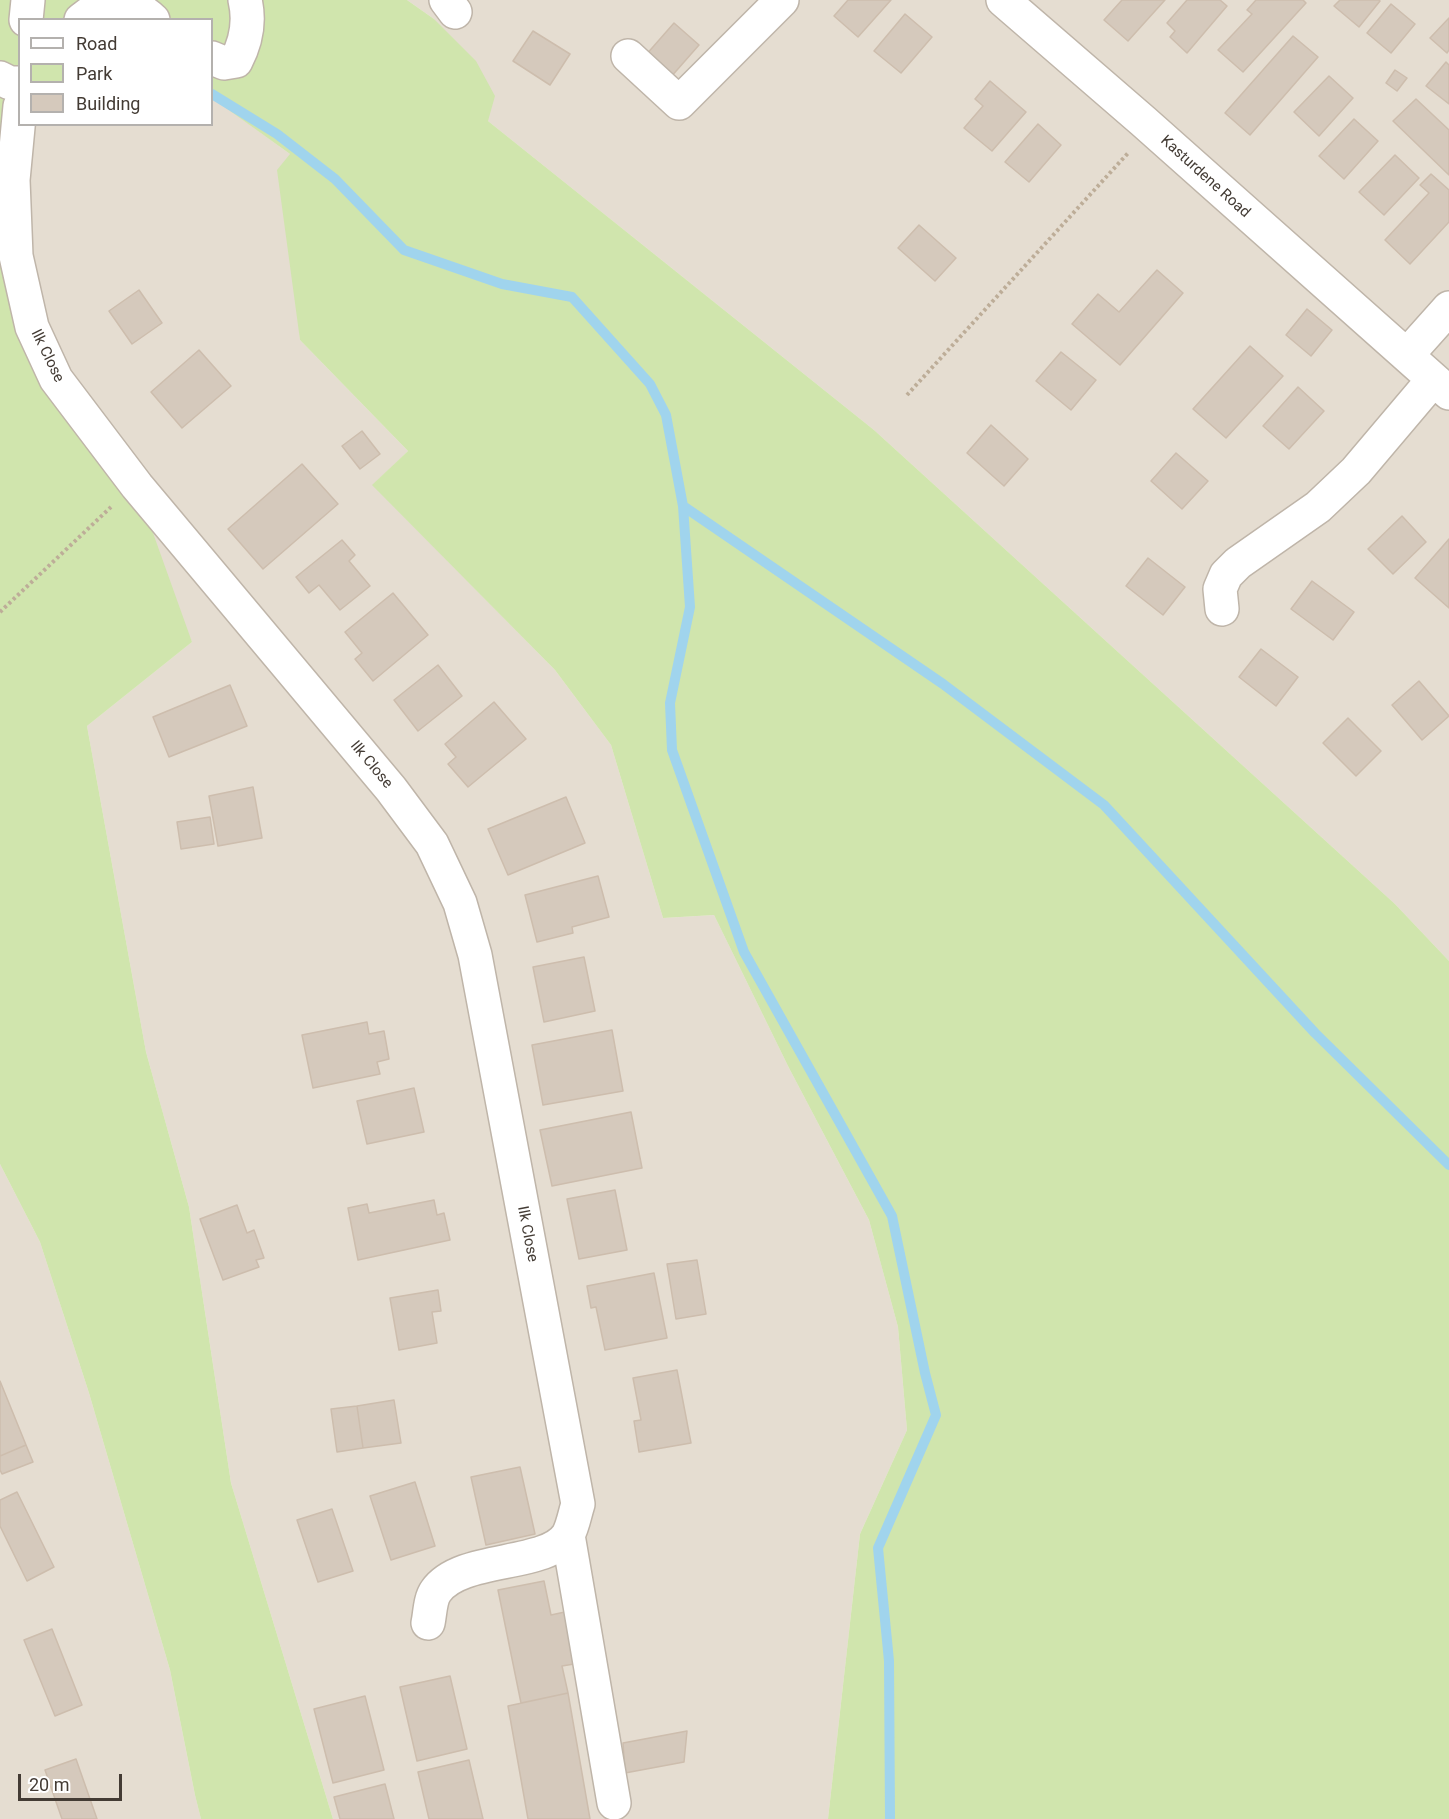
<!DOCTYPE html>
<style>
body{margin:0}
#map{position:relative;width:1449px;height:1819px;overflow:hidden;background:#f1ece3;font-family:Roboto,sans-serif}
canvas{display:block}
.legend{position:absolute;left:18px;top:18px;width:195px;height:108px;box-sizing:border-box;background:#fff;border:2px solid #b4b1ae;margin:0;padding:8px 10px;list-style:none;font-size:18px;color:#433b34}
.legend li{display:flex;align-items:center;gap:12px;height:30px}
.legend b{width:30px;border:2px solid #b4b1ae}
.scale{position:absolute;left:18px;top:1774px;width:104px;height:27px;box-sizing:border-box;border:3px solid #433b34;border-top:0;padding-left:8px;font-size:18px;line-height:21px;white-space:nowrap;color:#433b34;-webkit-text-stroke:4px #fff;paint-order:stroke}
</style>
<div id="map">
<canvas width="1449" height="1819"></canvas>
<ul class="legend">
<li><b style="height:8px;background:#fff"></b>Road</li>
<li><b style="height:16px;background:#d0e5ad"></b>Park</li>
<li><b style="height:16px;background:#d5c9bc"></b>Building</li>
</ul>
<div class="scale">20 m</div>
</div>
<script>
const c = document.querySelector('canvas').getContext('2d');
c.lineJoin = 'round';
function fill(path, color) { c.fillStyle = color; c.fill(path, 'evenodd'); }
function trace(path, color, width, dash) { c.strokeStyle = color; c.lineWidth = width; c.lineCap = dash ? 'butt' : 'round'; c.setLineDash(dash || []); c.stroke(path); }
function drawText(font, color, halo, rows, align = 'center') {
  c.font = font + ' Roboto,sans-serif'; c.lineWidth = 5; c.setLineDash([]); c.textBaseline = 'middle'; c.strokeStyle = halo; c.fillStyle = color; for (const [text, x, y, turn = 0] of rows) {
    c.save(); c.translate(x, y); c.rotate((+turn || 0) * Math.PI / 180); c.textAlign = isNaN(turn) ? turn : align; if (halo) c.strokeText(text, 0, 0); c.fillText(text, 0, 0); c.restore();
  }
}
const residential = new Path2D(`
 M 407,0 L 1449,0 L 1449,961 L 1395,904 L 874,430 L 488,121 L 434,19 Z
 M 213,98 L 290,154 L 300,340 L 408,451 L 373,485 L 555,670 L 611,745 L 663,918 L 714,915 L 789,1068 L 869,1220 L 898,1327 L 907,1430 L 860,1534 L 828,1819 L 333,1819 L 231,1483 L 189,1207 L 146,1052 L 87,726 L 192,642 L 27,326 L 20,124 L 212,124 Z
 M 0,1164 L 40,1242 L 89,1393 L 170,1670 L 195,1795 L 201,1819 L 0,1819 Z`);
const green = new Path2D(`
 M 0,0 L 407,0 L 434,19 L 476,61 L 495,96 L 488,121 L 874,430 L 1395,904 L 1449,961 L 1449,1819 L 828,1819 L 860,1534 L 907,1430 L 898,1327 L 869,1220 L 789,1068 L 714,915 L 663,918 L 611,745 L 555,670 L 372,485 L 408,451 L 300,340 L 277,170 L 290,154 L 212,98 L 212,20 L 20,20 L 19,78 L 27,326 L 138,491 L 192,642 L 87,726 L 146,1052 L 189,1207 L 231,1483 L 333,1819 L 201,1819 L 195,1795 L 170,1670 L 89,1393 L 40,1242 L 0,1164 Z`);
const stream = new Path2D(`
 M 212,94 L 277,134 L 335,179 L 404,250 L 502,284 L 572,297 L 650,384 L 666,415 L 683,506 L 690,607 L 670,703 L 672,750 L 744,952 L 892,1216 L 925,1373 L 936,1415 L 878,1548 L 889,1661 L 890,1819
 M 683,506 L 943,684 L 1104,805 L 1315,1033 L 1449,1165`);
const building = new Path2D(`
 M 848,0 L 891,0 L 858,37 L 834,16 Z
 M 1122,0 L 1165,0 L 1128,41 L 1104,20 Z
 M 1187,0 L 1220,0 L 1227,6 L 1187,53 L 1170,37 L 1175,31 L 1167,23 Z
 M 1256,0 L 1303,0 L 1306,3 L 1243,72 L 1218,50 L 1252,14 L 1247,10 Z
 M 1340,0 L 1379,0 L 1380,1 L 1359,27 L 1334,6 Z
 M 1391,4 L 1415,24 L 1391,53 L 1367,33 Z
 M 905,14 L 932,37 L 901,73 L 874,51 Z
 M 1449,18 L 1449,50 L 1447,53 L 1430,38 Z
 M 674,23 L 699,45 L 670,78 L 645,56 Z
 M 533,31 L 570,54 L 550,85 L 513,61 Z
 M 1293,36 L 1318,57 L 1250,135 L 1225,113 Z
 M 1446,62 L 1449,65 L 1449,104 L 1426,86 Z
 M 1395,70 L 1407,78 L 1397,91 L 1386,83 Z
 M 1329,76 L 1353,98 L 1319,136 L 1294,112 Z
 M 990,81 L 1026,112 L 992,151 L 964,128 L 983,106 L 975,99 Z
 M 1416,99 L 1449,130 L 1449,175 L 1393,121 Z
 M 1354,119 L 1378,141 L 1344,179 L 1319,156 Z
 M 1038,124 L 1061,145 L 1029,182 L 1005,162 Z
 M 1395,155 L 1419,178 L 1384,215 L 1359,192 Z
 M 1431,174 L 1449,190 L 1449,222 L 1410,264 L 1385,240 L 1429,193 L 1420,185 Z
 M 919,225 L 956,258 L 935,281 L 898,248 Z
 M 1157,270 L 1183,293 L 1120,365 L 1072,324 L 1098,294 L 1119,312 Z
 M 139,290 L 162,323 L 132,344 L 109,311 Z
 M 1307,309 L 1332,330 L 1311,356 L 1286,335 Z
 M 1250,346 L 1283,376 L 1226,438 L 1193,409 Z
 M 199,350 L 231,386 L 182,428 L 151,392 Z
 M 1061,352 L 1096,380 L 1071,410 L 1036,381 Z
 M 1298,387 L 1324,411 L 1289,449 L 1263,426 Z
 M 991,425 L 1028,459 L 1004,486 L 967,453 Z
 M 362,431 L 380,454 L 360,469 L 342,446 Z
 M 1176,453 L 1208,481 L 1182,509 L 1151,481 Z
 M 302,464 L 338,504 L 263,569 L 228,529 Z
 M 1402,516 L 1426,542 L 1393,574 L 1368,549 Z
 M 1449,539 L 1449,608 L 1415,578 Z
 M 342,540 L 355,555 L 349,561 L 370,586 L 340,610 L 319,585 L 309,593 L 296,577 Z
 M 1148,558 L 1185,587 L 1163,615 L 1126,586 Z
 M 1312,581 L 1354,612 L 1333,640 L 1291,609 Z
 M 393,593 L 428,635 L 373,681 L 355,659 L 362,653 L 345,632 Z
 M 1261,649 L 1298,677 L 1276,706 L 1239,677 Z
 M 438,665 L 462,696 L 418,731 L 394,700 Z
 M 1419,681 L 1449,716 L 1422,740 L 1392,705 Z
 M 230,685 L 247,726 L 169,757 L 153,717 Z
 M 494,702 L 526,739 L 468,787 L 448,764 L 456,757 L 445,744 Z
 M 1348,718 L 1381,751 L 1356,776 L 1323,743 Z
 M 253,787 L 262,838 L 218,846 L 209,796 Z
 M 566,797 L 585,843 L 508,875 L 488,829 Z
 M 210,817 L 214,844 L 181,849 L 177,822 Z
 M 598,876 L 609,917 L 572,927 L 573,933 L 537,942 L 525,895 Z
 M 584,957 L 595,1011 L 544,1022 L 533,967 Z
 M 367,1022 L 369,1034 L 384,1031 L 389,1059 L 377,1062 L 380,1074 L 313,1088 L 302,1035 Z
 M 612,1030 L 623,1091 L 543,1105 L 532,1045 Z
 M 414,1088 L 424,1132 L 367,1144 L 357,1101 Z
 M 631,1112 L 642,1168 L 552,1186 L 540,1130 Z
 M 615,1190 L 627,1250 L 579,1259 L 567,1199 Z
 M 434,1200 L 437,1215 L 444,1213 L 450,1240 L 358,1260 L 348,1208 L 367,1204 L 369,1213 Z
 M 237,1205 L 247,1233 L 254,1230 L 264,1258 L 256,1260 L 259,1267 L 223,1280 L 200,1219 Z
 M 697,1260 L 706,1314 L 676,1319 L 667,1264 Z
 M 654,1273 L 667,1338 L 605,1350 L 596,1307 L 591,1308 L 587,1286 Z
 M 438,1290 L 441,1311 L 432,1312 L 437,1343 L 399,1350 L 390,1298 Z
 M 677,1370 L 691,1443 L 639,1452 L 634,1421 L 641,1420 L 633,1378 Z
 M 0,1381 L 26,1445 L 0,1456 Z
 M 394,1400 L 401,1443 L 363,1448 L 357,1406 Z
 M 357,1406 L 363,1448 L 337,1452 L 331,1409 Z
 M 26,1445 L 33,1462 L 2,1474 L 0,1470 L 0,1456 Z
 M 520,1467 L 535,1534 L 486,1545 L 471,1477 Z
 M 415,1482 L 435,1546 L 391,1560 L 370,1496 Z
 M 17,1492 L 54,1567 L 27,1581 L 0,1526 L 0,1500 Z
 M 332,1509 L 353,1571 L 318,1582 L 297,1520 Z
 M 544,1581 L 551,1615 L 574,1610 L 574,1664 L 562,1666 L 568,1693 L 521,1703 L 498,1590 Z
 M 52,1629 L 82,1705 L 55,1716 L 24,1640 Z
 M 450,1676 L 467,1749 L 417,1761 L 400,1687 Z
 M 568,1693 L 590,1819 L 528,1819 L 508,1706 Z
 M 365,1696 L 384,1770 L 333,1783 L 314,1709 Z
 M 687,1731 L 684,1762 L 625,1773 L 623,1743 Z
 M 76,1759 L 97,1819 L 62,1819 L 45,1770 Z
 M 469,1760 L 483,1819 L 429,1819 L 418,1772 Z
 M 385,1784 L 394,1819 L 340,1819 L 334,1797 Z`);
const path = new Path2D(`
 M 907,395 L 1129,152
 M 0,612 L 111,507`);
const minor = new Path2D(`
 M 446,0 L 455,12
 M 1003,0 L 1143,121 L 1449,393
 M 26,20 L 28,0
 M 81,20 C 89,14 98,6 107,4 C 122,0 142,9 153,20
 M 628,56 L 679,103 L 782,0
 M 212,58 L 224,63 L 236,61 C 246,42 250,21 245,0
 M 0,78 L 10,83 L 20,83
 M 20,106 L 13,180 L 16,256 L 32,327 L 56,379 L 137,486 L 391,789 L 432,844 L 460,903 L 475,955 L 578,1504 C 575,1513 573,1526 568,1535 C 547,1568 461,1555 436,1591 C 430,1599 430,1614 428,1623
 M 1407,355 L 1449,308
 M 1222,609 L 1220,589 L 1226,575 L 1238,563 L 1318,507 L 1356,471 L 1433,380
 M 568,1535 L 614,1803`);
const streetNames = [
 ["Kasturdene Road",1205,177,42],
 ["Ilk Close",47,356,64],
 ["Ilk Close",371,765,50],
 ["Ilk Close",527,1234,79]
];
fill(residential, '#e5ddd1');
fill(green, '#d0e5ad');
trace(stream, '#a0d4ed', 10);
fill(building, '#d5c9bc');
trace(building, '#cdbdad', 1.5);
trace(minor, '#bfb5a9', 36);
trace(path, '#bdad98', 4, [3, 3]);
trace(minor, '#fff', 33);
drawText('15px', '#433b34', '#fff', streetNames);
</script>
